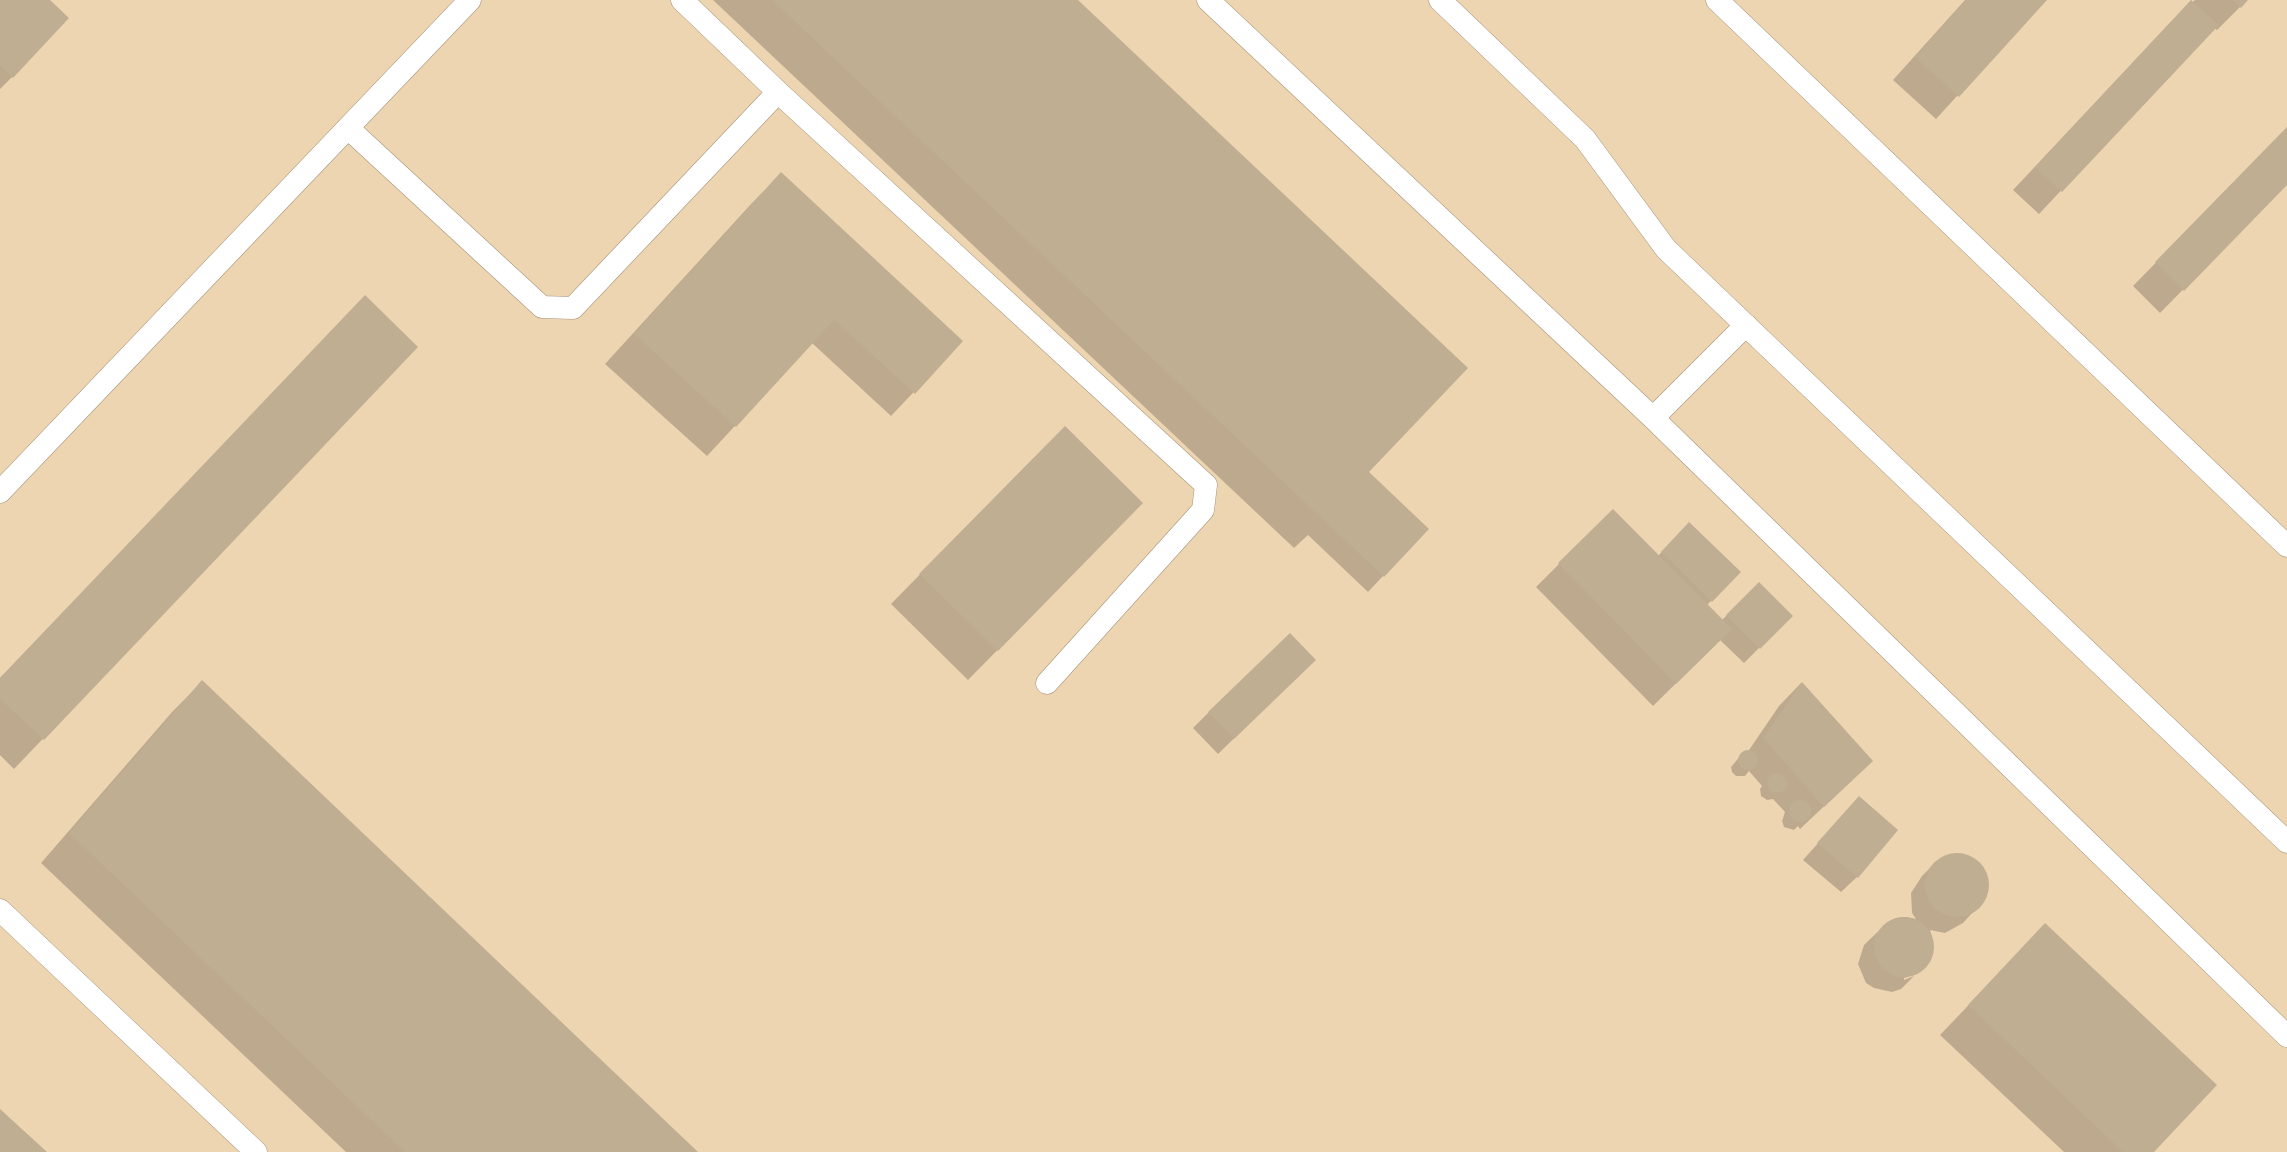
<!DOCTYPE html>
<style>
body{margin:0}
canvas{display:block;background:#f4e0c3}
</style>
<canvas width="2287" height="1152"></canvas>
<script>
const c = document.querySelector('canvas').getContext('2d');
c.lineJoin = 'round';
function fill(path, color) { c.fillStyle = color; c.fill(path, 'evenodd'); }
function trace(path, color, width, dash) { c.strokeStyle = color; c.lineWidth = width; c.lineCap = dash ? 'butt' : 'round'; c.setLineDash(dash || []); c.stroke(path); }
const built = new Path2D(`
 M 0,0 L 2287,0 L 2287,1152 L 0,1152 Z`);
const shadow = new Path2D(`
 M 0,0 L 49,0 L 12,77 L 0,89 Z
 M 713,0 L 1077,0 L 1368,472 L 1383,576 L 1368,592 L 1308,535 L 1294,548 Z
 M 1965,0 L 2045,0 L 1936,119 L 1893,80 Z
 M 2195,0 L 2247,0 L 2217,30 L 2214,28 L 2039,214 L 2013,190 L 2169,24 Z
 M 2287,129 L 2287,184 L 2160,313 L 2133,286 Z
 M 781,174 L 962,341 L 891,416 L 812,343 L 707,456 L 605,364 L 752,203 Z
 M 365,297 L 417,347 L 14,769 L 0,755 L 0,678 Z
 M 1036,456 L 1142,503 L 968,680 L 891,604 Z
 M 1613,510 L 1658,556 L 1674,539 L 1739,572 L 1707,605 L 1722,620 L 1759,584 L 1791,616 L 1744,663 L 1720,640 L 1653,706 L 1536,587 Z
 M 1299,675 L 1218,754 L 1193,728 L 1209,712 Z
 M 202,682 L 697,1152 L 346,1152 L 41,863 L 173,711 Z
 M 1801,683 L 1872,761 L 1800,829 L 1798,826 L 1794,830 L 1784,827 L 1782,821 L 1785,812 L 1773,799 L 1767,800 L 1761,796 L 1760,789 L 1762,786 L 1749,771 L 1745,776 L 1736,776 L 1732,772 L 1731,767 L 1742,754 L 1747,753 L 1779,706 Z
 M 1859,797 L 1857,877 L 1841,892 L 1803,860 Z
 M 1957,854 L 1967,856 L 1983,868 L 1987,878 L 1985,899 L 1963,923 L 1945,933 L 1930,930 L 1933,941 L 1931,960 L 1917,974 L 1904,978 L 1904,980 L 1914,976 L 1901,989 L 1892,992 L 1874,988 L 1866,983 L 1858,964 L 1864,945 L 1888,922 L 1896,918 L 1906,917 L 1916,919 L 1912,913 L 1911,893 L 1922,876 L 1938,860 Z
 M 2045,925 L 2153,1152 L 2064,1152 L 1940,1035 Z`);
const building = new Path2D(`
 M 0,0 L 50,0 L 69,18 L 13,78 L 0,66 Z
 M 772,0 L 1078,0 L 1468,368 L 1369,472 L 1429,529 L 1384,577 Z
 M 1966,0 L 2047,0 L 1959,97 L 1915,57 Z
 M 2191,0 L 2219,25 L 2062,192 L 2035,167 Z
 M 2232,0 L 2248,0 L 2241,8 Z
 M 2287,127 L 2287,185 L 2184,291 L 2155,262 Z
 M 781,172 L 963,341 L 915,394 L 834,320 L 736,427 L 634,334 Z
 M 365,295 L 418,347 L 44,740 L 0,699 L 0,678 Z
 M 1065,426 L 1143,503 L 998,651 L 919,574 Z
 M 1613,509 L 1732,629 L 1676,684 L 1558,563 Z
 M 1689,522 L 1741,572 L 1712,602 L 1661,552 Z
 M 1759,582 L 1793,616 L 1760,649 L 1726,615 Z
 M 1290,633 L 1316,660 L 1234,739 L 1208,712 Z
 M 202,680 L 698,1152 L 405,1152 L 69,833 Z
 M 1802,682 L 1873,761 L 1824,807 L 1763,738 Z
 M1738 760a10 10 0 1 1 20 0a10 10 0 1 1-20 0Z
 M1767 783a10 10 0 1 1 20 0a10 10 0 1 1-20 0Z
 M 1859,796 L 1898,830 L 1858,878 L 1817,843 Z
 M1789 811a11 11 0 1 1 22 0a11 11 0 1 1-22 0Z
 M1925 885a32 32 0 1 1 64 0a32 32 0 1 1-64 0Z
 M1874 947a30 30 0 1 1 60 0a30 30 0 1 1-60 0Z
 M 2045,923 L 2217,1085 L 2154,1152 L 2123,1152 L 1968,1005 Z
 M 0,1109 L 47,1152 L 0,1152 Z`);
const minor = new Path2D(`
 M 682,0 L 778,92 L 1206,485 L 1203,510 L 1047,683
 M 1208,0 L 1653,418 L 2287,1036
 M 1440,0 L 1585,139 L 1666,249 L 2287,842
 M 1717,0 L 2287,546
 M 348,128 L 542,307 L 573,308 L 778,92
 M 1653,418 L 1746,325
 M 0,492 L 470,0
 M 0,910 L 256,1152`);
fill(built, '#edd5b2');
fill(shadow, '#0003');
fill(building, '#c0ae92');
trace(minor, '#a79479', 23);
trace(minor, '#fff', 22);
</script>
